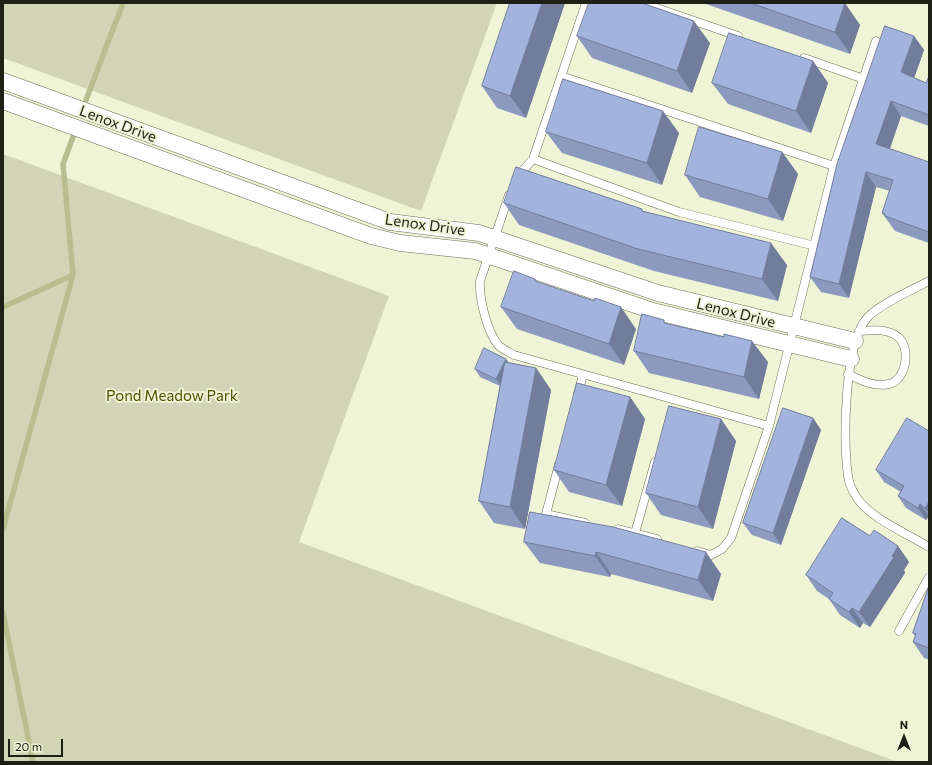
<!DOCTYPE html>
<style>
body{margin:0}
#map{position:relative;width:932px;height:765px;overflow:hidden;background:#f0f4d7;font-family:Commissioner,sans-serif}
canvas{display:block}
.frame{position:absolute;inset:0;border:4px solid #1f2016;pointer-events:none}
.north{position:absolute;left:884px;top:717px;width:40px;height:40px;-webkit-text-stroke:3px #f0f4d7;paint-order:stroke;rotate:0deg;font-size:11px;font-weight:700;line-height:16px;text-align:center;color:#1f2016}
.north::after{content:'';display:block;margin:auto;width:14px;height:18px;background:#1f2016;clip-path:polygon(50% 0,100% 100%,50% 72%,0 100%)}
.scale{position:absolute;left:8px;top:739px;width:55px;height:18px;box-sizing:border-box;border:2px solid #1f2016;border-top:0;padding-left:5px;font-size:12px;line-height:14px;white-space:nowrap;color:#1f2016;-webkit-text-stroke:3px #f0f4d7;paint-order:stroke}
</style>
<div id="map">
<canvas width="932" height="765"></canvas>
<div class="frame"></div>
<div class="north">N</div>
<div class="scale">20 m</div>
</div>
<script>
const c = document.querySelector('canvas').getContext('2d');
c.lineJoin = 'round';
function fill(path, color) { c.fillStyle = color; c.fill(path, 'evenodd'); }
function trace(path, color, width, dash) { c.strokeStyle = color; c.lineWidth = width; c.lineCap = dash ? 'butt' : 'round'; c.setLineDash(dash || []); c.stroke(path); }
function drawText(font, color, halo, rows, align = 'center') {
  c.font = font + ' Commissioner,sans-serif'; c.lineWidth = 4; c.setLineDash([]); c.textBaseline = 'middle'; c.strokeStyle = halo; c.fillStyle = color; for (const [text, x, y, turn = 0] of rows) {
    c.save(); c.translate(x, y); c.rotate((+turn || 0) * Math.PI / 180); c.textAlign = isNaN(turn) ? turn : align; if (halo) c.strokeText(text, 0, 0); c.fillText(text, 0, 0); c.restore();
  }
}
const green = new Path2D(`
 M 3,3 L 497,3 L 421,211 L 3,58 Z
 M 3,154 L 389,296 L 299,542 L 898,762 L 3,762 Z`);
const stream = new Path2D(`
 M 86,100 L 123,3
 M 3,307 L 73,275
 M 3,529 L 73,275 L 63,164 L 73,137
 M 3,613 L 33,762`);
const service = new Path2D(`
 M 642,3 L 738,36
 M 804,58 L 864,79
 M 561,76 L 834,166
 M 533,159 L 679,212 L 815,246
 M 518,176 L 533,159 L 586,3
 M 509,195 L 480,281 C 479,299 487,331 498,345 C 502,349 509,352 514,355 L 769,426
 M 929,281 C 912,290 878,305 867,318 C 844,344 842,448 849,481 C 850,487 854,493 857,498 C 870,518 908,534 929,547
 M 848,374 C 862,381 874,387 889,384 C 907,380 911,347 898,337 C 887,328 872,330 859,331
 M 578,393 L 583,375
 M 559,464 L 546,514 L 585,523
 M 618,529 L 657,539
 M 635,533 L 655,462
 M 697,551 L 711,555 L 722,549 L 731,538 L 769,426 L 834,166 L 876,41
 M 899,631 L 929,577`);
const minor = new Path2D(`
 M 3,81 L 390,222 L 479,233 L 658,293 L 855,341
 M 3,101 L 371,236 L 400,243 L 475,251 L 653,311 L 851,359`);
const wall = new Path2D(`
 M 510,3 L 565,3 L 526,118 L 497,108 L 482,86 Z
 M 703,3 L 844,3 L 860,25 L 850,54 Z
 M 577,36 L 710,43 L 692,93 L 592,58 Z
 M 914,36 L 924,50 L 914,78 L 926,83 L 929,76 L 929,126 L 901,116 L 890,149 L 929,162 L 929,243 L 895,231 L 882,213 L 890,191 L 876,187 L 849,298 L 821,292 L 810,277 Z
 M 813,61 L 828,83 L 811,133 L 728,104 L 712,83 Z
 M 546,132 L 679,133 L 662,185 L 562,153 Z
 M 782,152 L 798,174 L 783,221 L 700,197 L 685,175 Z
 M 504,203 L 644,212 L 787,265 L 778,301 L 654,271 L 519,225 Z
 M 538,283 L 594,301 L 636,329 L 624,365 L 517,329 L 501,307 Z
 M 667,323 L 768,362 L 759,399 L 649,373 L 634,351 Z
 M 509,363 L 536,368 L 551,390 L 525,529 L 494,523 L 479,501 L 500,386 L 480,377 L 475,369 Z
 M 630,397 L 645,419 L 622,506 L 569,492 L 554,470 Z
 M 813,418 L 821,430 L 781,545 L 752,535 L 743,523 Z
 M 721,419 L 736,441 L 713,529 L 661,515 L 646,493 Z
 M 929,431 L 929,517 L 929,516 L 926,520 L 906,508 L 898,496 L 901,492 L 884,482 L 876,470 Z
 M 530,512 L 721,574 L 713,601 L 611,574 L 610,577 L 540,563 L 524,542 Z
 M 870,536 L 898,546 L 909,562 L 904,570 L 905,573 L 870,627 L 863,623 L 860,628 L 840,615 L 829,599 L 817,591 L 806,575 Z
 M 929,586 L 929,660 L 924,658 L 913,642 L 915,636 L 913,633 Z`);
const shadedWall = new Path2D(`
 M 542,3 L 565,3 L 526,118 L 510,96 Z
 M 845,3 L 860,25 L 850,54 L 835,32 Z
 M 694,21 L 710,43 L 692,93 L 677,71 Z
 M 914,36 L 924,50 L 911,87 L 901,72 Z
 M 813,61 L 828,83 L 811,133 L 796,111 Z
 M 891,101 L 901,116 L 886,159 L 876,144 Z
 M 663,111 L 679,133 L 662,185 L 647,163 Z
 M 782,152 L 798,174 L 783,221 L 768,199 Z
 M 866,172 L 876,187 L 849,298 L 839,284 Z
 M 771,243 L 787,265 L 778,301 L 762,279 Z
 M 621,307 L 636,329 L 624,365 L 609,344 Z
 M 752,341 L 768,362 L 759,399 L 744,377 Z
 M 506,359 L 512,367 L 502,387 L 496,379 Z
 M 536,368 L 551,390 L 525,529 L 510,507 Z
 M 630,397 L 645,419 L 622,506 L 606,485 Z
 M 813,418 L 821,430 L 781,545 L 773,533 Z
 M 721,419 L 736,441 L 713,529 L 698,507 Z
 M 929,502 L 929,513 L 925,508 Z
 M 920,504 L 929,516 L 926,520 L 918,508 Z
 M 898,546 L 909,562 L 904,570 L 905,573 L 870,627 L 859,612 Z
 M 596,552 L 611,574 L 610,577 L 595,556 Z
 M 706,552 L 721,574 L 713,601 L 698,580 Z
 M 852,608 L 863,623 L 860,628 L 849,612 Z`);
const building = new Path2D(`
 M 510,3 L 542,3 L 510,96 L 482,86 Z
 M 589,3 L 642,3 L 694,21 L 677,71 L 577,36 Z
 M 751,3 L 845,3 L 835,32 Z
 M 885,26 L 914,36 L 901,72 L 926,83 L 929,76 L 929,115 L 891,101 L 876,144 L 929,162 L 929,232 L 885,216 L 885,214 L 882,213 L 893,180 L 866,172 L 839,284 L 810,277 L 837,164 Z
 M 729,33 L 813,61 L 796,111 L 712,83 Z
 M 563,79 L 663,111 L 647,163 L 546,132 Z
 M 699,127 L 782,152 L 768,199 L 685,175 Z
 M 516,167 L 642,209 L 642,211 L 771,243 L 762,279 L 638,249 L 504,203 Z
 M 514,271 L 535,279 L 535,281 L 594,301 L 595,298 L 621,307 L 609,344 L 501,307 Z
 M 642,314 L 664,320 L 664,323 L 724,337 L 724,334 L 752,341 L 744,377 L 634,351 Z
 M 484,348 L 506,359 L 496,379 L 475,369 Z
 M 505,362 L 536,368 L 510,507 L 479,501 Z
 M 577,383 L 630,397 L 606,485 L 554,470 Z
 M 669,406 L 721,419 L 698,507 L 646,493 Z
 M 783,408 L 813,418 L 773,533 L 743,523 Z
 M 907,418 L 929,431 L 929,502 L 925,508 L 920,504 L 918,508 L 898,496 L 904,486 L 876,470 Z
 M 530,512 L 613,527 L 706,552 L 698,580 L 596,552 L 595,556 L 524,542 Z
 M 842,518 L 870,536 L 874,530 L 898,546 L 892,556 L 894,557 L 859,612 L 852,608 L 849,612 L 829,599 L 833,593 L 806,575 Z
 M 929,586 L 929,648 L 913,642 L 916,634 L 913,633 Z`);
const streetNames = [
 ["Lenox Drive",118,124,20],
 ["Lenox Drive",425,225,8],
 ["Lenox Drive",736,313,14]
];
const parkNames = [
 ["Pond Meadow Park",172,396]
];
fill(green, '#d1d5b6');
trace(stream, '#b9be90', 5.5);
trace(service, '#6d7057', 9);
trace(minor, '#6d7057', 17);
trace(service, '#fff', 8);
trace(minor, '#fff', 16);
fill(wall, '#8b9abe');
fill(shadedWall, '#717d9b');
fill(building, '#a2b3dd');
trace(building, '#717d9b', 1);
drawText('15px', '#1f2016', '#f0f4d7', streetNames);
drawText('15px', '#4d5101', '#f0f4d7', parkNames);
</script>
